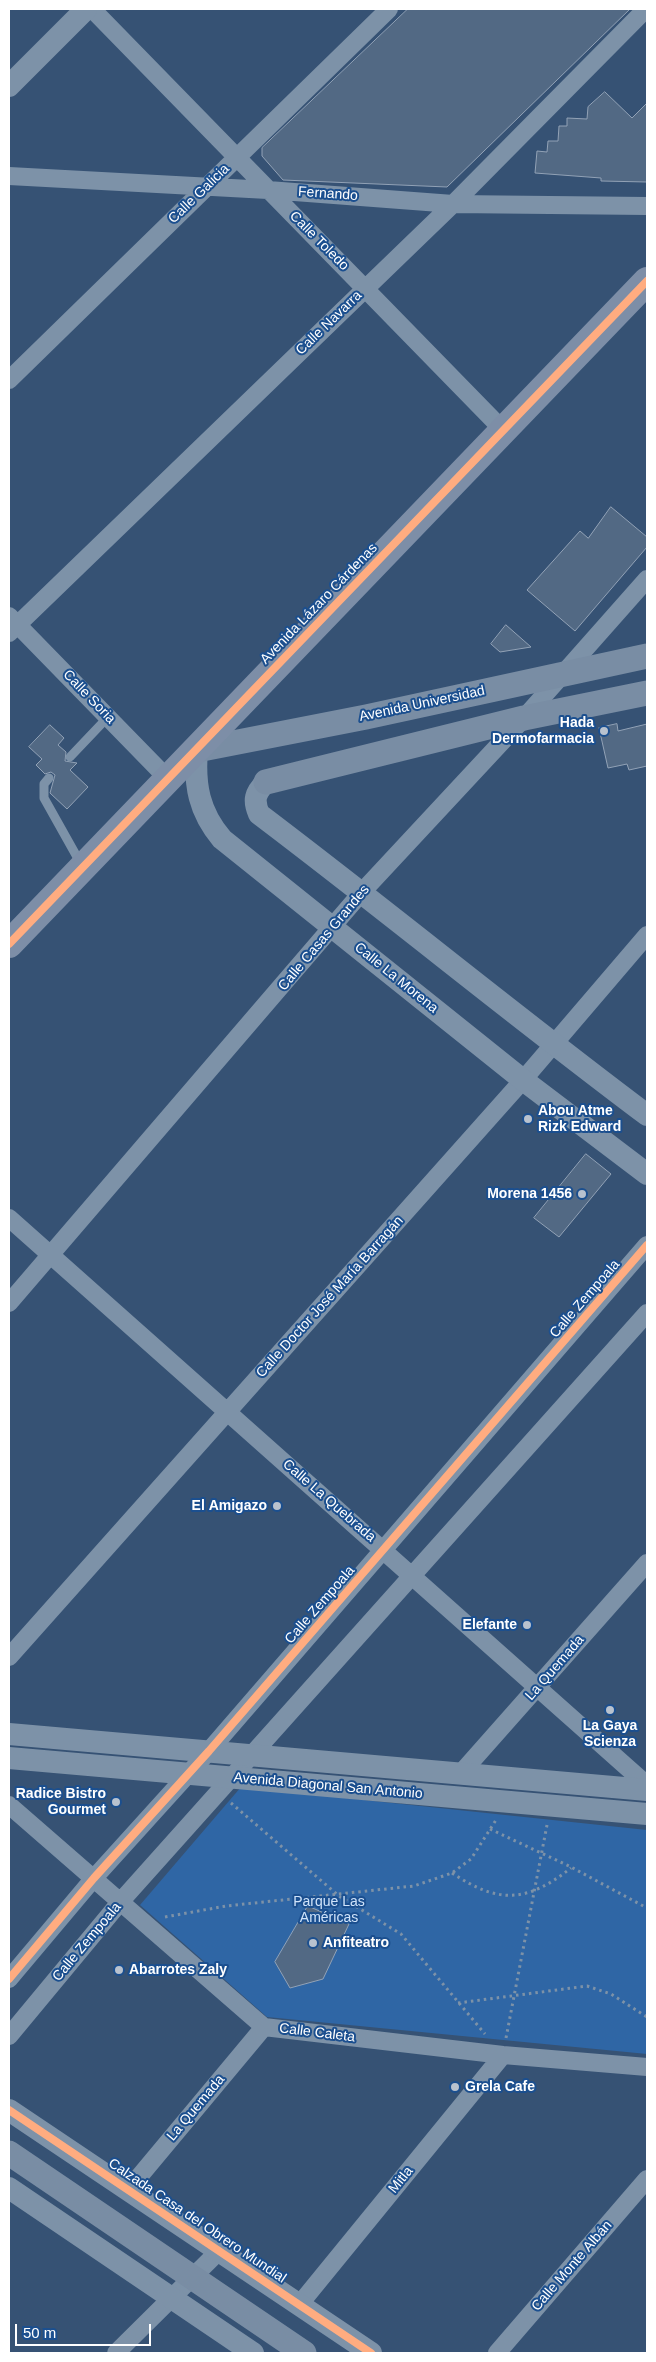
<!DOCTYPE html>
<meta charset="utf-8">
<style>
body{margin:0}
#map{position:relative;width:656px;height:2362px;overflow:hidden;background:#365274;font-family:Helvetica,sans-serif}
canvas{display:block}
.frame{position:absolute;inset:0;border:10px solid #fff;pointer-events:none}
.scale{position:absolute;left:15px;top:2324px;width:136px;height:22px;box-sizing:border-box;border:2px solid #fff;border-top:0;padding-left:6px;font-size:15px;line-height:18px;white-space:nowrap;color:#fff;-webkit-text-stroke:4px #1b4f8f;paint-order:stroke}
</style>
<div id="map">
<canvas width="656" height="2362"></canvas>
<div class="frame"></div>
<div class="scale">50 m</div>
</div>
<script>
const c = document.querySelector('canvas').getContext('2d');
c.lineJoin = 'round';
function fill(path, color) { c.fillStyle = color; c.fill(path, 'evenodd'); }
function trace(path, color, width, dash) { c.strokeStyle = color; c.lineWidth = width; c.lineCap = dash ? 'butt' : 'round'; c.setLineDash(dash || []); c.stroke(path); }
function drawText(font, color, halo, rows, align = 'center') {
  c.font = font + ' Helvetica,sans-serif'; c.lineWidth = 4; c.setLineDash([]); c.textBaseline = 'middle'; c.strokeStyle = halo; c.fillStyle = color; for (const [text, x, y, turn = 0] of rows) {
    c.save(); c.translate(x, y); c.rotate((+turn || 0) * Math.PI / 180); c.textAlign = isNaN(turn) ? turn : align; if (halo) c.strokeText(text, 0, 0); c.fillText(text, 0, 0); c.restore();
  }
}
const green = new Path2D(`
 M 241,1787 L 647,1830 L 647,2054 L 267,2017 L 140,1905 Z`);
const building = new Path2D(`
 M 408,9 L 630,9 L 447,187 L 283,180 L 262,156 L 262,148 Z
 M 605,92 L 632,118 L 647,103 L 647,182 L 601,181 L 601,178 L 535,173 L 537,151 L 547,152 L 548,141 L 558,141 L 559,126 L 567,126 L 567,118 L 587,119 L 588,107 Z
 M 611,507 L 647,537 L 647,547 L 575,631 L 527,590 L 580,531 L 588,538 Z
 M 506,625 L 531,647 L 500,652 L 491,644 Z
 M 617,724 L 618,731 L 647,724 L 647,766 L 629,770 L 627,764 L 608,768 L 599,728 Z
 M 50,725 L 64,738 L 58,745 L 66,752 L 65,761 L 77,763 L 70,770 L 88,787 L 67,809 L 50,793 L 55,775 L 51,772 L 45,774 L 36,765 L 42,759 L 29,747 Z
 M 586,1154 L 611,1174 L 559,1237 L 534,1218 Z
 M 308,1906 L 349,1924 L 323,1979 L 290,1988 L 275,1962 Z`);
const path = new Path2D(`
 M 231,1803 L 339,1896 L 401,1934 L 485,2034
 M 490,1829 L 571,1867 L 647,1908
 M 452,1873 C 499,1904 526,1903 571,1868
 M 165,1917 L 226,1906 L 414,1886 L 452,1873 L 471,1859 L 496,1820
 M 458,2003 L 587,1986 L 611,1994 L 647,2017
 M 506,2038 L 547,1825`);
const service = new Path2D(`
 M 70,757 L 108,717
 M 49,778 L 44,784 L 44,798 L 81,864`);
const minor = new Path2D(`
 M 92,9 L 504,431
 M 9,176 L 268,190 L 453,204 L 647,206
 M 9,380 L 389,9
 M 9,616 L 168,779
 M 9,633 L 453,204 L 646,9
 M 9,1218 L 647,1785
 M 9,1303 L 362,892 L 524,718 L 647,579
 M 9,1657 L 523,1080 L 647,935
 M 462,1772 L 647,1563
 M 9,1805 L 264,2027 L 503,2055 L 647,2067
 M 9,1979 L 94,1878 L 209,1751 L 647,1245
 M 9,2036 L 121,1901 L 647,1313
 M 128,2190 L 264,2027
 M 299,2305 L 503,2055
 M 116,2353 L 219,2251
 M 497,2353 L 647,2179`);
const tertiary = new Path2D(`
 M 9,86 L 86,9
 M 197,750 C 194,785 199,812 222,839 L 523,1080 L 647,1174
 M 266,782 C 255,793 253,800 259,814 C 390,913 516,1017 647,1115
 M 9,1734 L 647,1790
 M 9,1758 L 647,1814
 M 9,2110 L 371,2353
 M 9,2188 L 253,2353`);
const secondary = new Path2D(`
 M 197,750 L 366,717 L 647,656
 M 266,782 L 524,718 L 647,693
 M 9,2153 L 304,2353`);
const primary = new Path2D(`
 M 9,944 L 647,281`);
const cycleway = new Path2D(`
 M 9,944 L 647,281
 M 9,1979 L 94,1878 L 209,1751 L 647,1245
 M 9,2110 L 371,2353`);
const markers = [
 [604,731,5,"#b9c2ce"],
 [528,1119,5,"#b9c2ce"],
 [582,1194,5,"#b9c2ce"],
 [277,1506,5,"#b9c2ce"],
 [527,1625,5,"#b9c2ce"],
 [610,1710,5,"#b9c2ce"],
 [116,1802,5,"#b9c2ce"],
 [313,1943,5,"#b9c2ce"],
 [119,1970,5,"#b9c2ce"],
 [455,2087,5,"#b9c2ce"]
];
const streetNames = [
 ["Calle Galicia",199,194,-44],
 ["Fernando",328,194,4],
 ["Calle Toledo",319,241,45],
 ["Calle Navarra",329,323,-44],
 ["Avenida Lázaro Cárdenas",319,604,-46],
 ["Calle Soria",89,697,46],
 ["Avenida Universidad",422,704,-12],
 ["Calle Casas Grandes",324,938,-50],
 ["Calle La Morena",396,978,39],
 ["Calle Doctor José María Barragán",330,1297,-48],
 ["Calle Zempoala",585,1299,-49],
 ["Calle La Quebrada",329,1501,41],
 ["Calle Zempoala",320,1605,-49],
 ["La Quemada",555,1668,-49],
 ["Avenida Diagonal San Antonio",328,1786,5],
 ["Calle Zempoala",87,1942,-50],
 ["Calle Caleta",317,2033,7],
 ["La Quemada",196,2108,-50],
 ["Mitla",401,2180,-51],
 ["Calzada Casa del Obrero Mundial",197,2221,34],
 ["Calle Monte Albán",572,2266,-49]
];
const poiNames = [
 ["Hada",594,723],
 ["Dermofarmacia",594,739],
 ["Abou Atme",538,1111,"left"],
 ["Rizk Edward",538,1127,"left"],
 ["Morena 1456",572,1194],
 ["El Amigazo",267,1506],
 ["Elefante",517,1625],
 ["La Gaya",610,1726,"center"],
 ["Scienza",610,1742,"center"],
 ["Radice Bistro",106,1794],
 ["Gourmet",106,1810],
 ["Anfiteatro",323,1943,"left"],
 ["Abarrotes Zaly",129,1970,"left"],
 ["Grela Cafe",465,2087,"left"]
];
const parkNames = [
 ["Parque Las",329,1902],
 ["Américas",329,1918]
];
fill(green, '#2f66a5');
fill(building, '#526984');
trace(building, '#92a2b6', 1);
trace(path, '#7d92a8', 3, [2.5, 4]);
trace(service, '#7d92a8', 9);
trace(minor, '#7d92a8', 18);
trace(tertiary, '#7d92a8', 22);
trace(secondary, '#798da4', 25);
trace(primary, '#7d8ea7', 28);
trace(cycleway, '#ffac80', 8);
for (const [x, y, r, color] of markers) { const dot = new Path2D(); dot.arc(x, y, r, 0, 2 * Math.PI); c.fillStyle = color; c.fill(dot); trace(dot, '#1b4f8f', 2); }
drawText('14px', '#fff', '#1b4f8f', streetNames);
drawText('bold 14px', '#fff', '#1b4f8f', poiNames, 'right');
drawText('14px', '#cfe3fa', '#1b4f8f', parkNames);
</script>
